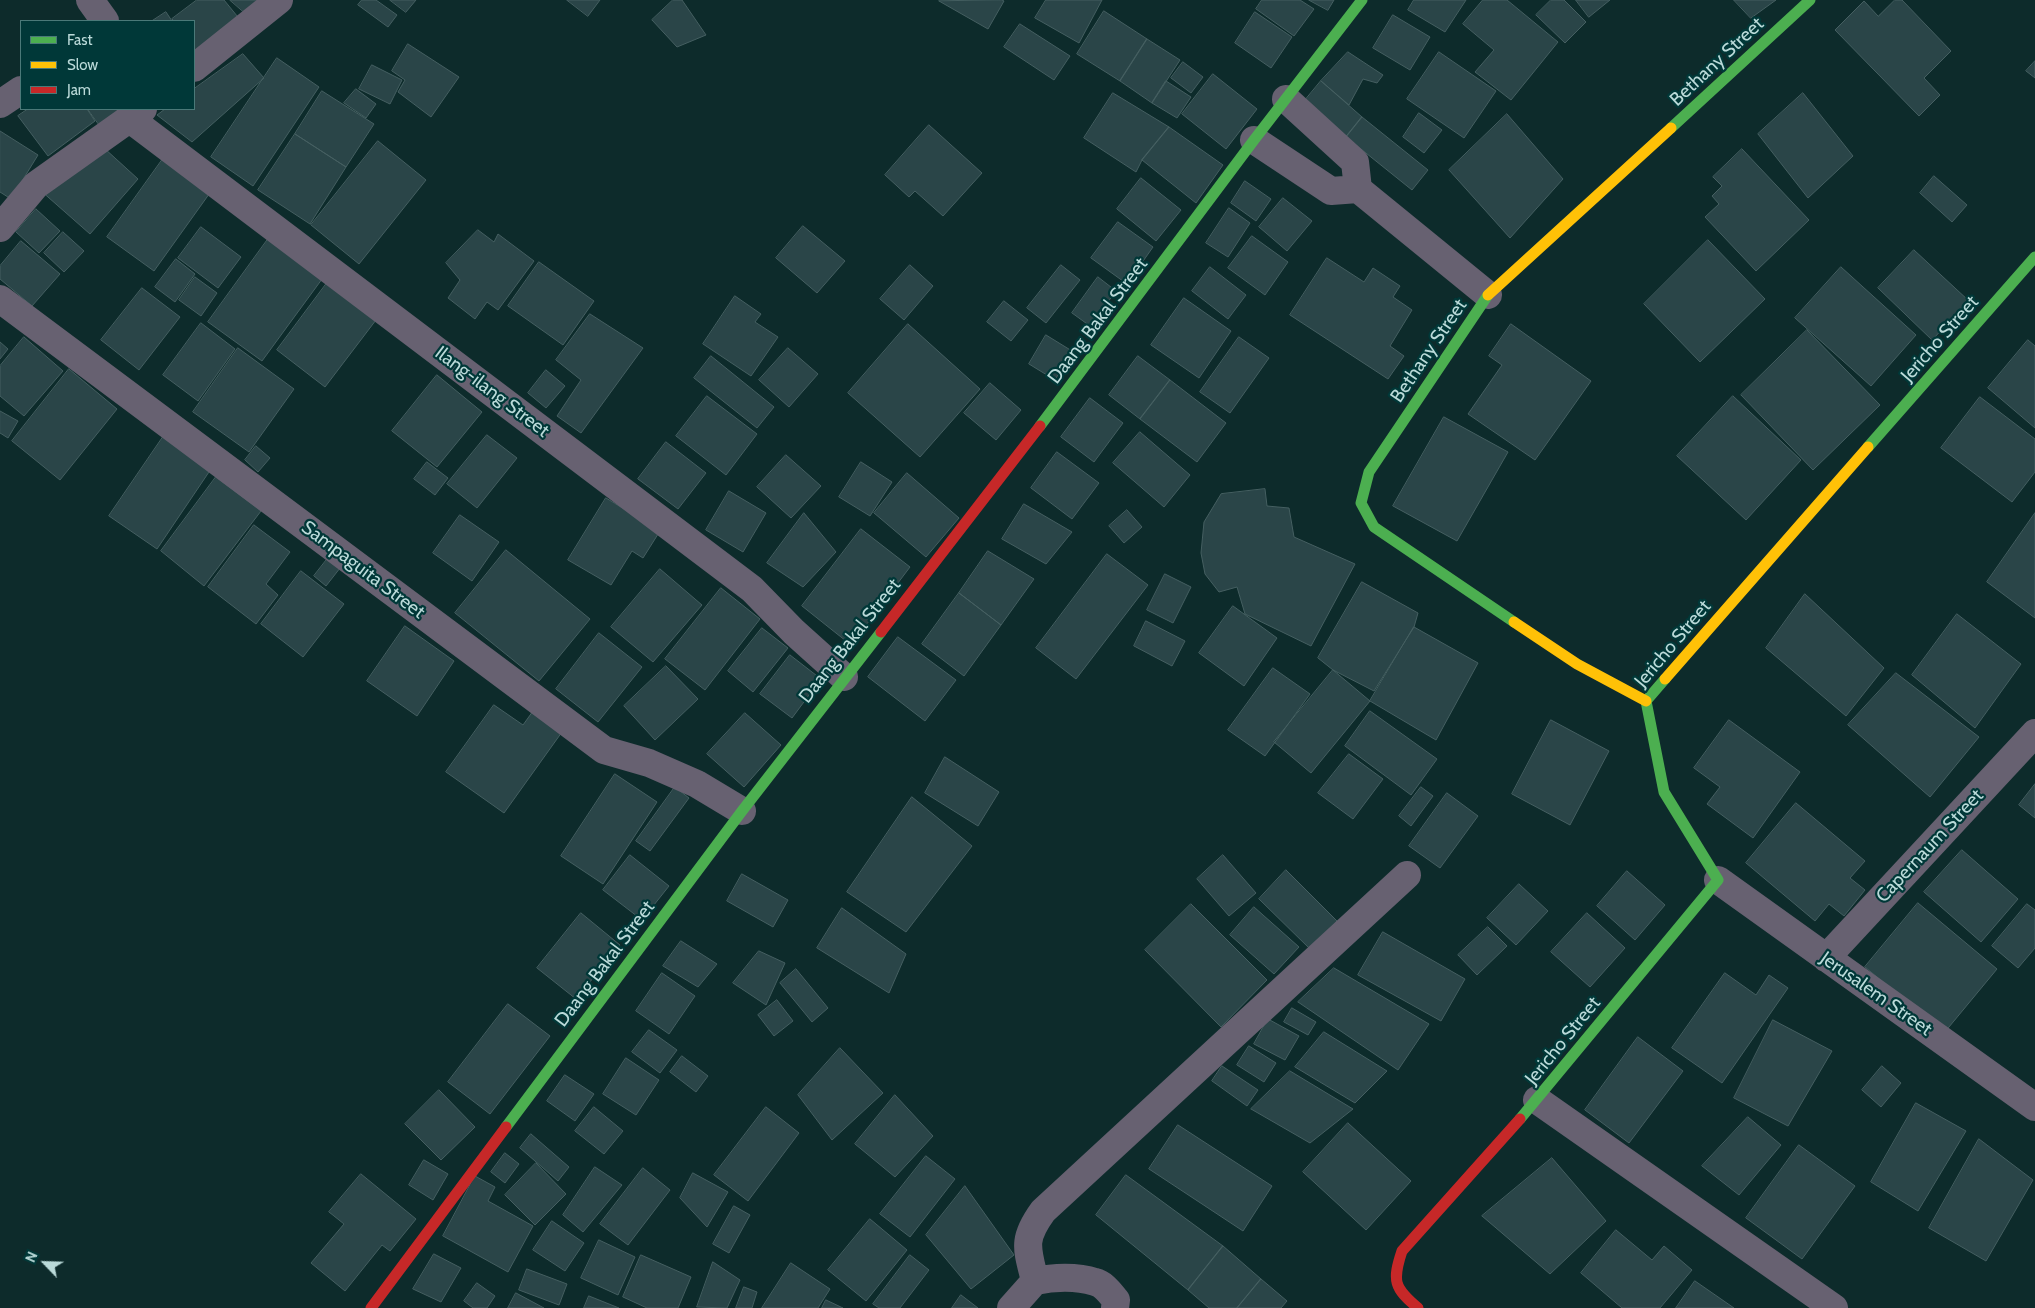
<!DOCTYPE html>
<style>
body{margin:0}
#map{position:relative;width:2035px;height:1308px;overflow:hidden;background:#0d2b2b;font-family:Cabin,sans-serif}
canvas{display:block}
.legend{position:absolute;left:20px;top:20px;width:175px;height:90px;box-sizing:border-box;background:#003838;border:1px solid #4a7978;margin:0;padding:6px 9px;list-style:none;font-size:15px;color:#badad9}
.legend li{display:flex;align-items:center;gap:10px;height:25px}
.legend b{width:25px;border:1px solid #4a7978}
.north{position:absolute;left:20px;top:1238px;width:50px;height:50px;-webkit-text-stroke:4px #003838;paint-order:stroke;rotate:294deg;font-size:14px;font-weight:700;line-height:20px;text-align:center;color:#badad9}
.north::after{content:'';display:block;margin:auto;width:18px;height:22px;background:#badad9;clip-path:polygon(50% 0,100% 100%,50% 72%,0 100%)}
</style>
<div id="map">
<canvas width="2035" height="1308"></canvas>
<ul class="legend">
<li><b style="height:6px;background:#4caf50"></b>Fast</li>
<li><b style="height:6px;background:#ffc107"></b>Slow</li>
<li><b style="height:6px;background:#c62828"></b>Jam</li>
</ul>
<div class="north">N</div>
</div>
<script>
const c = document.querySelector('canvas').getContext('2d');
c.lineJoin = 'round';
function fill(path, color) { c.fillStyle = color; c.fill(path, 'evenodd'); }
function trace(path, color, width, dash) { c.strokeStyle = color; c.lineWidth = width; c.lineCap = dash ? 'butt' : 'round'; c.setLineDash(dash || []); c.stroke(path); }
function drawText(font, color, halo, rows, align = 'center') {
  c.font = font + ' Cabin,sans-serif'; c.lineWidth = 4.5; c.setLineDash([]); c.textBaseline = 'middle'; c.strokeStyle = halo; c.fillStyle = color; for (const [text, x, y, turn = 0] of rows) {
    c.save(); c.translate(x, y); c.rotate((+turn || 0) * Math.PI / 180); c.textAlign = isNaN(turn) ? turn : align; if (halo) c.strokeText(text, 0, 0); c.fillText(text, 0, 0); c.restore();
  }
}
const building = new Path2D(`
 M 197,0 L 224,0 L 242,22 L 199,54 L 194,48 L 194,21 L 174,21 L 172,19 Z
 M 230,0 L 267,0 L 251,18 Z
 M 362,0 L 376,0 L 397,15 L 388,27 L 358,5 Z
 M 390,0 L 416,0 L 406,12 Z
 M 567,0 L 600,0 L 588,16 Z
 M 673,0 L 682,0 L 706,35 L 677,47 L 652,20 Z
 M 1002,0 L 1004,1 L 988,29 L 939,1 Z
 M 1046,0 L 1102,0 L 1079,43 L 1035,18 Z
 M 1262,0 L 1300,0 L 1314,9 L 1294,36 L 1256,9 Z
 M 1309,0 L 1334,0 L 1328,10 Z
 M 1414,0 L 1466,0 L 1445,32 L 1408,10 Z
 M 1483,0 L 1507,0 L 1558,42 L 1511,100 L 1475,72 L 1494,50 L 1463,24 Z
 M 1551,0 L 1564,0 L 1586,22 L 1565,43 L 1536,15 Z
 M 1576,0 L 1610,0 L 1589,17 Z
 M 1734,0 L 1776,0 L 1751,18 Z
 M 1895,0 L 1902,0 L 1951,51 L 1924,78 L 1940,95 L 1919,116 L 1835,30 L 1864,1 L 1878,16 Z
 M 1104,11 L 1147,39 L 1120,81 L 1077,54 Z
 M 166,12 L 172,21 L 152,21 Z
 M 1255,12 L 1292,37 L 1271,68 L 1235,43 Z
 M 1393,15 L 1430,37 L 1410,70 L 1373,48 Z
 M 1020,24 L 1070,56 L 1054,80 L 1004,47 Z
 M 1147,39 L 1180,60 L 1152,103 L 1120,81 Z
 M 408,44 L 459,77 L 431,117 L 398,92 L 405,80 L 392,71 Z
 M 1348,52 L 1383,75 L 1377,83 L 1363,79 L 1349,105 L 1321,81 Z
 M 1439,52 L 1496,91 L 1464,138 L 1407,99 Z
 M 243,54 L 264,78 L 192,142 L 157,115 L 165,109 L 194,109 L 194,89 Z
 M 277,58 L 319,87 L 253,186 L 211,157 Z
 M 2035,61 L 2035,78 L 2026,71 Z
 M 1183,62 L 1203,77 L 1191,93 L 1171,78 Z
 M 372,65 L 402,80 L 390,104 L 359,89 Z
 M 1213,74 L 1257,109 L 1226,149 L 1182,114 Z
 M 1166,81 L 1191,97 L 1177,118 L 1152,103 Z
 M 1321,81 L 1362,117 L 1346,137 L 1302,104 Z
 M 356,89 L 376,104 L 366,118 L 344,103 Z
 M 322,91 L 374,124 L 346,167 L 295,134 Z
 M 1113,93 L 1169,127 L 1142,160 L 1136,172 L 1084,138 Z
 M 1803,93 L 1853,156 L 1808,198 L 1758,134 Z
 M 28,109 L 87,109 L 95,121 L 48,156 L 18,116 Z
 M 88,109 L 132,109 L 103,130 Z
 M 1419,113 L 1442,130 L 1424,153 L 1403,137 Z
 M 1507,114 L 1563,179 L 1510,238 L 1449,170 Z
 M 1362,117 L 1428,170 L 1412,190 L 1346,137 Z
 M 929,125 L 982,173 L 943,216 L 915,191 L 909,197 L 885,175 Z
 M 1169,127 L 1223,165 L 1196,203 L 1142,160 Z
 M 0,131 L 38,155 L 11,199 L 0,192 Z
 M 295,134 L 346,167 L 310,224 L 258,190 Z
 M 378,141 L 426,180 L 359,264 L 311,225 Z
 M 104,148 L 138,179 L 90,234 L 40,190 Z
 M 1742,149 L 1809,220 L 1756,271 L 1705,217 L 1719,204 L 1712,196 L 1722,186 L 1713,177 Z
 M 165,156 L 212,190 L 154,271 L 107,237 Z
 M 1934,176 L 1967,205 L 1952,222 L 1920,193 Z
 M 1141,178 L 1181,210 L 1156,241 L 1117,209 Z
 M 1245,181 L 1271,199 L 1256,221 L 1231,203 Z
 M 1283,198 L 1312,221 L 1287,251 L 1259,227 Z
 M 1229,208 L 1250,223 L 1228,257 L 1206,243 Z
 M 36,209 L 60,231 L 39,253 L 16,232 Z
 M 1118,222 L 1153,247 L 1127,284 L 1091,258 Z
 M 803,226 L 845,261 L 817,293 L 776,258 Z
 M 201,227 L 241,257 L 218,288 L 178,258 Z
 M 478,230 L 494,242 L 498,234 L 534,261 L 498,310 L 487,302 L 475,319 L 448,298 L 460,280 L 446,263 Z
 M 63,232 L 84,251 L 64,272 L 44,253 Z
 M 271,235 L 325,275 L 262,361 L 208,322 Z
 M 1252,236 L 1288,262 L 1265,295 L 1228,268 Z
 M 1708,240 L 1765,299 L 1700,362 L 1644,304 Z
 M 21,241 L 60,274 L 32,306 L 0,279 L 0,266 Z
 M 1914,250 L 1969,301 L 1932,340 L 1878,288 Z
 M 1327,258 L 1364,282 L 1373,268 L 1400,286 L 1393,297 L 1412,310 L 1390,346 L 1404,356 L 1388,379 L 1290,315 Z
 M 176,259 L 195,274 L 175,302 L 155,287 Z
 M 539,262 L 594,301 L 563,345 L 508,306 Z
 M 910,265 L 933,286 L 904,320 L 880,299 Z
 M 1061,265 L 1080,280 L 1046,323 L 1027,308 Z
 M 1210,267 L 1246,295 L 1228,319 L 1192,291 Z
 M 1841,267 L 1916,335 L 1871,386 L 1795,318 Z
 M 195,277 L 217,293 L 201,316 L 179,300 Z
 M 1098,277 L 1116,291 L 1090,326 L 1072,313 Z
 M 327,283 L 376,320 L 325,387 L 277,350 Z
 M 142,288 L 180,317 L 139,370 L 101,340 Z
 M 735,296 L 761,314 L 755,322 L 778,337 L 751,376 L 703,344 Z
 M 1184,298 L 1231,331 L 1199,378 L 1151,345 Z
 M 1004,301 L 1028,320 L 1011,341 L 987,322 Z
 M 590,314 L 643,348 L 581,433 L 557,416 L 581,380 L 556,360 Z
 M 201,323 L 235,349 L 198,401 L 163,375 Z
 M 908,324 L 980,389 L 920,457 L 848,393 Z
 M 1511,324 L 1591,381 L 1535,460 L 1468,414 L 1502,365 L 1489,356 Z
 M 1807,330 L 1880,405 L 1813,470 L 1741,395 Z
 M 1046,335 L 1072,351 L 1055,380 L 1029,364 Z
 M 24,337 L 63,371 L 24,416 L 0,396 L 0,366 Z
 M 1239,337 L 1269,358 L 1230,413 L 1200,392 Z
 M 2028,340 L 2035,346 L 2035,428 L 1988,388 Z
 M 0,342 L 8,349 L 0,359 Z
 M 238,348 L 294,389 L 249,452 L 193,412 Z
 M 788,348 L 818,374 L 789,407 L 759,380 Z
 M 711,356 L 774,407 L 757,428 L 694,378 Z
 M 1138,356 L 1170,380 L 1140,419 L 1109,395 Z
 M 69,369 L 117,409 L 60,480 L 12,441 Z
 M 546,370 L 565,386 L 546,408 L 528,393 Z
 M 437,375 L 482,412 L 437,467 L 392,431 Z
 M 1170,380 L 1226,423 L 1197,462 L 1140,419 Z
 M 990,383 L 1021,410 L 996,440 L 964,413 Z
 M 707,396 L 757,434 L 726,475 L 676,436 Z
 M 1733,396 L 1801,460 L 1746,520 L 1677,456 Z
 M 1980,397 L 2035,439 L 2035,472 L 2012,502 L 1941,448 Z
 M 1090,398 L 1123,423 L 1094,462 L 1061,437 Z
 M 0,411 L 18,421 L 8,438 L 0,433 Z
 M 1444,417 L 1508,452 L 1457,541 L 1393,506 Z
 M 1140,432 L 1190,475 L 1164,507 L 1113,463 Z
 M 487,435 L 517,458 L 477,508 L 447,484 Z
 M 163,437 L 211,469 L 157,549 L 109,516 Z
 M 666,442 L 706,473 L 678,509 L 638,479 Z
 M 256,446 L 270,458 L 258,472 L 245,460 Z
 M 1057,452 L 1099,483 L 1072,519 L 1031,488 Z
 M 786,455 L 821,486 L 791,518 L 757,487 Z
 M 427,462 L 448,478 L 435,495 L 414,479 Z
 M 861,462 L 892,482 L 870,516 L 839,497 Z
 M 907,473 L 959,518 L 926,557 L 874,513 Z
 M 216,477 L 261,511 L 204,586 L 161,551 Z
 M 1265,489 L 1267,506 L 1289,508 L 1294,537 L 1355,564 L 1311,646 L 1245,614 L 1237,587 L 1219,592 L 1205,574 L 1201,553 L 1204,522 L 1221,494 Z
 M 729,491 L 766,513 L 743,552 L 706,530 Z
 M 606,498 L 660,531 L 643,558 L 632,551 L 611,585 L 568,560 Z
 M 1024,504 L 1072,532 L 1046,564 L 1002,539 Z
 M 1127,510 L 1142,527 L 1124,543 L 1109,526 Z
 M 804,513 L 836,552 L 803,587 L 767,563 Z
 M 2035,513 L 2035,618 L 1987,582 Z
 M 460,515 L 499,542 L 472,581 L 433,553 Z
 M 254,525 L 290,552 L 266,584 L 278,595 L 256,624 L 208,587 Z
 M 861,529 L 910,567 L 851,645 L 802,606 Z
 M 506,550 L 590,619 L 539,681 L 455,613 Z
 M 988,551 L 1034,579 L 1001,625 L 959,593 Z
 M 332,553 L 344,563 L 326,586 L 314,576 Z
 M 1107,554 L 1148,585 L 1076,679 L 1036,648 Z
 M 660,569 L 702,605 L 653,662 L 611,627 Z
 M 301,571 L 344,604 L 303,657 L 261,624 Z
 M 1165,574 L 1191,587 L 1173,623 L 1147,610 Z
 M 1362,582 L 1418,613 L 1414,627 L 1374,691 L 1333,670 L 1318,658 Z
 M 721,588 L 760,619 L 705,690 L 665,659 Z
 M 959,593 L 1001,625 L 964,676 L 922,644 Z
 M 1805,594 L 1884,668 L 1846,716 L 1766,648 Z
 M 1233,606 L 1277,638 L 1244,686 L 1199,653 Z
 M 1957,614 L 2021,664 L 1975,728 L 1912,675 Z
 M 1146,621 L 1185,641 L 1172,666 L 1134,646 Z
 M 405,626 L 454,661 L 417,716 L 367,681 Z
 M 1414,627 L 1478,663 L 1436,740 L 1370,701 Z
 M 762,628 L 788,648 L 753,692 L 728,671 Z
 M 599,633 L 642,667 L 598,722 L 556,689 Z
 M 898,637 L 956,680 L 925,721 L 868,677 Z
 M 790,655 L 821,679 L 792,718 L 760,694 Z
 M 666,666 L 698,699 L 655,740 L 624,706 Z
 M 1273,668 L 1310,694 L 1265,756 L 1228,730 Z
 M 1333,670 L 1370,701 L 1311,773 L 1274,742 Z
 M 1896,673 L 1979,737 L 1930,797 L 1848,725 Z
 M 494,705 L 523,725 L 533,711 L 562,732 L 504,813 L 446,772 Z
 M 1370,711 L 1437,759 L 1411,795 L 1345,746 Z
 M 745,713 L 781,745 L 744,787 L 707,754 Z
 M 1551,720 L 1609,751 L 1570,825 L 1512,794 Z
 M 1729,720 L 1800,772 L 1753,838 L 1707,804 L 1720,787 L 1694,768 Z
 M 1349,754 L 1383,779 L 1353,819 L 1318,793 Z
 M 945,757 L 999,792 L 978,826 L 925,793 Z
 M 615,774 L 657,802 L 603,884 L 561,856 Z
 M 2035,784 L 2035,818 L 2019,805 Z
 M 675,787 L 689,798 L 650,851 L 636,841 Z
 M 1421,787 L 1433,796 L 1411,826 L 1399,816 Z
 M 1447,793 L 1478,816 L 1440,868 L 1409,846 Z
 M 912,797 L 972,846 L 906,932 L 847,892 Z
 M 1796,803 L 1865,861 L 1850,878 L 1865,890 L 1844,916 L 1829,904 L 1815,921 L 1746,863 Z
 M 1962,850 L 2018,899 L 1981,942 L 1924,892 Z
 M 630,855 L 669,886 L 642,920 L 603,890 Z
 M 1223,855 L 1256,893 L 1229,916 L 1197,879 Z
 M 1286,870 L 1337,921 L 1310,949 L 1259,899 Z
 M 1627,871 L 1665,905 L 1635,940 L 1597,906 Z
 M 742,874 L 788,900 L 773,927 L 727,901 Z
 M 1519,884 L 1548,911 L 1516,945 L 1487,918 Z
 M 1918,903 L 1997,969 L 1944,1033 L 1865,967 Z
 M 1191,904 L 1267,980 L 1221,1027 L 1145,950 Z
 M 2027,904 L 2035,910 L 2035,948 L 2018,968 L 1992,946 Z
 M 1254,907 L 1299,947 L 1274,974 L 1230,935 Z
 M 842,908 L 906,954 L 889,993 L 817,948 Z
 M 581,913 L 620,945 L 576,999 L 537,968 Z
 M 1587,913 L 1625,948 L 1590,987 L 1551,952 Z
 M 1488,927 L 1507,946 L 1477,975 L 1458,955 Z
 M 1383,932 L 1465,979 L 1441,1021 L 1358,975 Z
 M 681,941 L 717,964 L 698,987 L 663,966 Z
 M 759,951 L 785,963 L 766,1005 L 733,983 Z
 M 1334,968 L 1429,1024 L 1398,1070 L 1298,1002 Z
 M 796,969 L 828,1008 L 812,1022 L 780,983 Z
 M 662,973 L 695,996 L 669,1034 L 636,1011 Z
 M 1725,973 L 1756,995 L 1769,975 L 1788,988 L 1722,1083 L 1672,1048 Z
 M 777,1000 L 793,1021 L 774,1036 L 758,1015 Z
 M 508,1004 L 550,1036 L 490,1114 L 448,1082 Z
 M 1292,1008 L 1316,1022 L 1308,1035 L 1284,1022 Z
 M 1268,1019 L 1299,1036 L 1285,1060 L 1254,1044 Z
 M 1773,1020 L 1832,1051 L 1788,1126 L 1734,1098 Z
 M 649,1030 L 677,1050 L 660,1073 L 632,1052 Z
 M 1324,1032 L 1387,1071 L 1355,1103 L 1295,1067 Z
 M 1638,1037 L 1683,1071 L 1629,1143 L 1585,1110 Z
 M 1249,1046 L 1276,1063 L 1264,1082 L 1237,1065 Z
 M 840,1048 L 883,1093 L 832,1140 L 798,1095 Z
 M 682,1056 L 708,1076 L 696,1092 L 670,1072 Z
 M 626,1058 L 659,1080 L 636,1115 L 603,1094 Z
 M 1222,1066 L 1258,1090 L 1247,1106 L 1212,1081 Z
 M 1882,1066 L 1901,1083 L 1881,1107 L 1862,1090 Z
 M 1290,1071 L 1353,1109 L 1310,1143 L 1251,1109 Z
 M 565,1075 L 594,1094 L 575,1121 L 547,1101 Z
 M 439,1090 L 475,1127 L 441,1160 L 405,1124 Z
 M 895,1095 L 933,1136 L 895,1177 L 855,1144 Z
 M 1916,1103 L 1966,1131 L 1918,1211 L 1871,1182 Z
 M 594,1107 L 623,1131 L 604,1154 L 575,1131 Z
 M 766,1107 L 799,1133 L 748,1201 L 714,1175 Z
 M 1748,1117 L 1781,1145 L 1739,1195 L 1702,1166 Z
 M 1348,1123 L 1411,1181 L 1366,1230 L 1303,1172 Z
 M 1178,1125 L 1272,1186 L 1243,1231 L 1149,1169 Z
 M 531,1134 L 569,1167 L 558,1181 L 520,1148 Z
 M 1979,1139 L 2033,1180 L 1986,1261 L 1929,1228 Z
 M 1799,1145 L 1855,1186 L 1802,1259 L 1746,1218 Z
 M 505,1153 L 519,1164 L 505,1183 L 491,1172 Z
 M 926,1156 L 955,1179 L 910,1237 L 880,1214 Z
 M 1552,1158 L 1606,1221 L 1550,1274 L 1482,1216 Z
 M 424,1160 L 448,1174 L 433,1200 L 409,1185 Z
 M 536,1163 L 566,1194 L 535,1225 L 505,1195 Z
 M 595,1167 L 622,1185 L 583,1232 L 563,1215 Z
 M 643,1168 L 670,1190 L 628,1245 L 600,1224 Z
 M 693,1173 L 728,1192 L 707,1227 L 680,1198 Z
 M 361,1174 L 416,1219 L 390,1251 L 382,1245 L 345,1291 L 311,1263 L 344,1224 L 329,1212 Z
 M 1126,1175 L 1223,1246 L 1188,1290 L 1096,1215 Z
 M 475,1176 L 495,1187 L 488,1201 L 533,1226 L 508,1272 L 443,1236 Z
 M 965,1186 L 1014,1255 L 971,1289 L 926,1235 Z
 M 734,1206 L 750,1215 L 729,1253 L 713,1244 Z
 M 870,1219 L 907,1250 L 866,1301 L 828,1270 Z
 M 552,1221 L 584,1243 L 565,1271 L 533,1250 Z
 M 1616,1230 L 1652,1260 L 1664,1246 L 1692,1270 L 1660,1308 L 1622,1308 L 1581,1273 Z
 M 599,1240 L 635,1257 L 618,1295 L 581,1278 Z
 M 1223,1246 L 1261,1279 L 1237,1308 L 1209,1308 L 1188,1290 Z
 M 434,1254 L 461,1268 L 441,1302 L 413,1289 Z
 M 641,1255 L 691,1277 L 678,1308 L 647,1308 L 623,1297 Z
 M 910,1255 L 929,1270 L 900,1308 L 879,1308 L 873,1304 Z
 M 713,1262 L 740,1280 L 727,1308 L 697,1307 Z
 M 791,1263 L 830,1289 L 818,1308 L 762,1308 Z
 M 527,1269 L 567,1284 L 559,1305 L 519,1290 Z
 M 1261,1279 L 1287,1301 L 1281,1308 L 1237,1308 Z
 M 1695,1281 L 1734,1308 L 1676,1308 Z
 M 477,1283 L 495,1296 L 487,1308 L 473,1308 L 464,1301 Z
 M 744,1287 L 757,1292 L 752,1308 L 736,1308 Z
 M 516,1293 L 544,1308 L 508,1308 Z
 M 961,1295 L 978,1308 L 952,1308 Z
 M 589,1296 L 619,1308 L 584,1308 Z
 M 826,1300 L 843,1308 L 822,1308 Z`);
const street = new Path2D(`
 M 90,0 L 105,21
 M 194,68 L 279,0
 M 1286,99 L 1355,162 L 1358,189 L 1488,295
 M 0,104 L 21,90
 M 130,119 L 752,589 L 794,632 L 844,677
 M 1254,140 L 1331,191 L 1358,189
 M 0,228 L 36,185 L 143,109
 M 0,299 L 604,750 L 649,763 L 697,784 L 742,811
 M 1718,880 L 2035,1107
 M 1826,958 L 2035,733
 M 1537,1100 L 1834,1308
 M 1035,1281 C 1053,1277 1077,1276 1095,1282 C 1104,1284 1110,1293 1116,1300 L 1115,1308
 M 1011,1308 L 1035,1281 C 1027,1248 1022,1240 1043,1211 L 1407,875`);
const fast = new Path2D(`
 M 1671,128 L 1810,0
 M 1488,295 L 1369,472 L 1361,503 L 1374,527 L 1514,622
 M 1040,426 L 1254,140 L 1362,0
 M 1868,447 L 2035,257
 M 1520,1119 L 1718,880 L 1664,792 L 1646,701 L 1665,679
 M 506,1127 L 742,811 L 881,632`);
const slow = new Path2D(`
 M 1488,295 L 1671,128
 M 1514,622 L 1577,664 L 1646,701
 M 1665,679 L 1868,447`);
const jam = new Path2D(`
 M 881,632 L 1040,426
 M 371,1308 L 506,1127
 M 1418,1308 C 1394,1288 1392,1281 1402,1251 L 1520,1119`);
const streetNames = [
 ["Bethany Street",1717,62,-43],
 ["Daang Bakal Street",1098,321,-53],
 ["Jericho Street",1940,339,-49],
 ["Bethany Street",1429,351,-56],
 ["Ilang-ilang Street",492,392,37],
 ["Sampaguita Street",363,570,37],
 ["Daang Bakal Street",850,641,-52],
 ["Jericho Street",1673,644,-50],
 ["Capernaum Street",1930,846,-47],
 ["Daang Bakal Street",605,964,-53],
 ["Jerusalem Street",1876,994,35],
 ["Jericho Street",1563,1041,-51]
];
fill(building, '#2a4548');
trace(building, '#455f61', 1);
trace(street, '#676171', 28);
trace(fast, '#4caf50', 11);
trace(slow, '#ffc107', 11);
trace(jam, '#c62828', 11);
drawText('19px', '#badad9', '#003838', streetNames);
</script>
